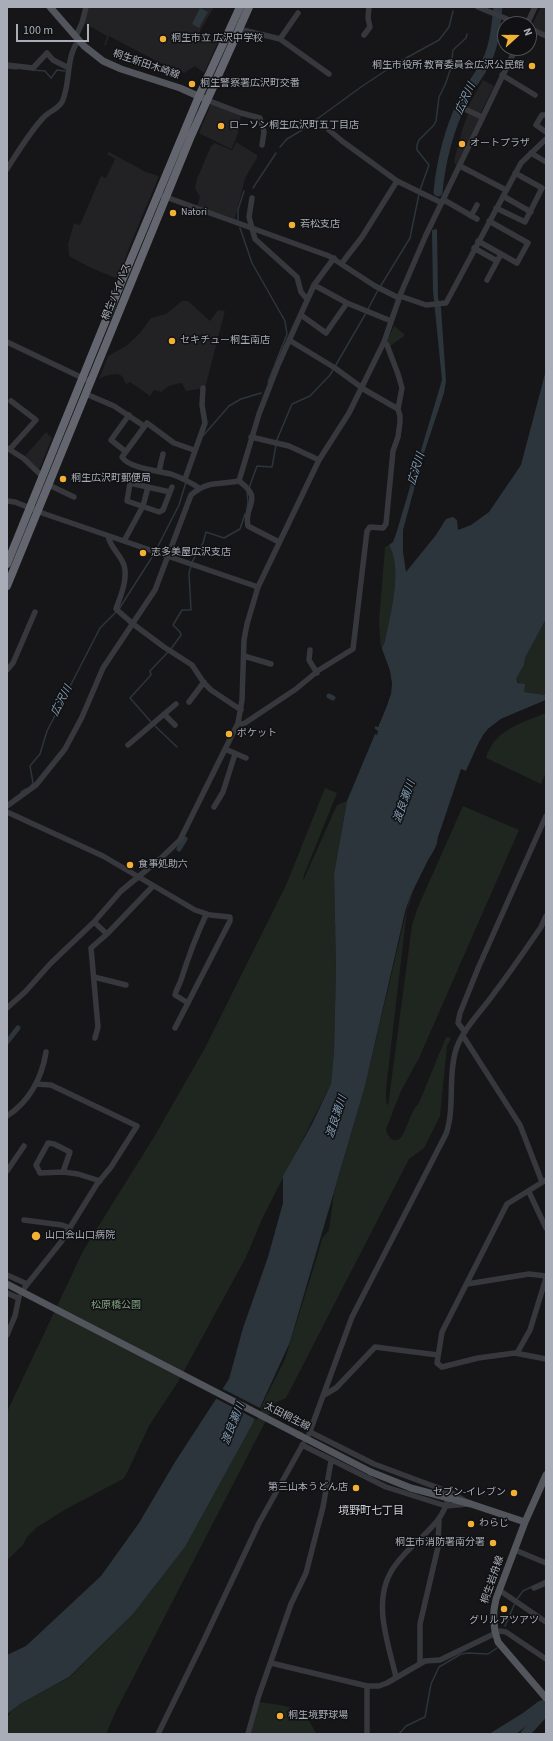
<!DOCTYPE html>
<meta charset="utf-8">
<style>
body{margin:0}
#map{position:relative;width:553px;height:1741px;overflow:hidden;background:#161618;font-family:"Source Sans 3",sans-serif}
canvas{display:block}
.frame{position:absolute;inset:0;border:8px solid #a8adb8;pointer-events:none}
.north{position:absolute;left:497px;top:16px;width:40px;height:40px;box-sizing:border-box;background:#111113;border:1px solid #4d4f55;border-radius:50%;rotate:69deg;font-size:11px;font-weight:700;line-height:16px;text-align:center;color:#a8adb8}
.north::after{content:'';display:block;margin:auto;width:14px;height:18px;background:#f2b134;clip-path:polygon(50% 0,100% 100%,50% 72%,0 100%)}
.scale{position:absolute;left:16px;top:24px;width:73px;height:18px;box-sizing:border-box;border:2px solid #a8adb8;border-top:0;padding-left:5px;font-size:12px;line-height:14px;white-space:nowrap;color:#a8adb8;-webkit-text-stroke:3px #111113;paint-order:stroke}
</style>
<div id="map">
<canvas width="553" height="1741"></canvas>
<div class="frame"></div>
<div class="north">N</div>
<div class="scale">100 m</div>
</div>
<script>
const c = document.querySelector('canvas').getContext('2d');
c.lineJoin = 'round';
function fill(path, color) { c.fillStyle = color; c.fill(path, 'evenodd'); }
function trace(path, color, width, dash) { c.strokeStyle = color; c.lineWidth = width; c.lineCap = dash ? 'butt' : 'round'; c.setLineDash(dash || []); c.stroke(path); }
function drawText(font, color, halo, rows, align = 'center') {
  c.font = font + ' "Source Sans 3","Noto Sans JP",sans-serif'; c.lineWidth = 3; c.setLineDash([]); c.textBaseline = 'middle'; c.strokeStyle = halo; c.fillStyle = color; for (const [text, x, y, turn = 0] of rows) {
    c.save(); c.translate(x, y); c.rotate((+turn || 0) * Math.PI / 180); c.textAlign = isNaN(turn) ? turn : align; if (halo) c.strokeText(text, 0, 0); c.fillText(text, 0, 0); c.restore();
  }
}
const built = new Path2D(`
 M 88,7 L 214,7 L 199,33 L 218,42 L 204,73 L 195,66 L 184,73 L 166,66 L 109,36 L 106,45 L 104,45 L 107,36 L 84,23 Z
 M 541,7 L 546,7 L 546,33 L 534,28 L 533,23 Z
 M 483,80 L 494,86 L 480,114 L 467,108 Z
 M 211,104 L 241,115 L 238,133 L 232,148 L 231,149 L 199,133 Z
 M 469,112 L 479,118 L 456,166 L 454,161 L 463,127 Z
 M 236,142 L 257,155 L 257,158 L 245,178 L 235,219 L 197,206 L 200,197 L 195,188 L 197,179 L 211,146 L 215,143 L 231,150 L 233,149 Z
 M 109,152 L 146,172 L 159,176 L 129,248 L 118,279 L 89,267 L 69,256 L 68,244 L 74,223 L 80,225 L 101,176 L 106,178 L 115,159 L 107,154 Z
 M 182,301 L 188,301 L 210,321 L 218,310 L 225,311 L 205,388 L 186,391 L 182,383 L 176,384 L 169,386 L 161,392 L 154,390 L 150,396 L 130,382 L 126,384 L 122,376 L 118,374 L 108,375 L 99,379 L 108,356 L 126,346 L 140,333 L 151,318 L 166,314 Z
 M 46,432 L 52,438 L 39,470 L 24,457 Z`);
const green = new Path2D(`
 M 394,326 L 404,334 L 404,336 L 390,346 L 387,341 Z
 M 389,545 C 403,570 390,614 385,641 L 381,650 L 379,622 L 385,547 Z
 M 546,619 L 546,695 L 523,692 L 524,688 L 516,679 L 524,665 L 525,658 Z
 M 546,713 L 546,772 L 541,784 L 486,758 C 494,730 521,723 546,713 Z
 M 325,788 L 337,793 L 304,875 L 303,881 L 337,805 L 347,801 L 334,874 L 336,966 L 334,1051 L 331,1084 L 263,1217 L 246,1257 L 178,1382 L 149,1426 L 126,1475 L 123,1479 L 66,1509 L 36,1528 L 27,1537 L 23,1545 L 7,1560 L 7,1412 L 83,1251 L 154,1137 L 205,1048 L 287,883 Z
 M 463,806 L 519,830 L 419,1058 L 401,1091 L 386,1129 C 388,1139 397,1146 403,1134 C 409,1124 410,1112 419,1103 L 446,1037 L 451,1038 L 447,1046 L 440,1116 L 424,1148 L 409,1159 L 286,1398 L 275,1403 L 115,1713 L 106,1734 L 7,1734 L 7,1718 L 11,1711 L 20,1704 L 70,1677 L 133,1614 L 185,1547 L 252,1425 L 285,1359 L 316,1260 L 322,1239 L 329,1230 L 334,1193 L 365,1086 L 409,900 L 413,893 L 407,910 L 405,927 L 386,1089 L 386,1100 L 388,1106 L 412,925 L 418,907 Z
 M 259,1702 C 285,1706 305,1705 316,1734 L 251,1734 Z`);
const water = new Path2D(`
 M 200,8 L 208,12 L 199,28 L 192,24 Z
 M 437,229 L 438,298 L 441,308 L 446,381 L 444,393 L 423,456 L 403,530 L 403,552 L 406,572 L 436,535 L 446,519 L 453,517 L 457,520 L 458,530 L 471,525 L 489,512 L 521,465 L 546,370 L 546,619 L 525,658 L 524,665 L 516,679 L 518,683 L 525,684 L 524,692 L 546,695 L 546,700 L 501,719 L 488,729 L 483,735 L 466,771 L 461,769 L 438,837 C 437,848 433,851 428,860 C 420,877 410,894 405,912 L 365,1086 L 290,1342 L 252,1425 L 185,1547 L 133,1614 L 69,1677 L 20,1704 L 7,1714 L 7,1655 L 26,1646 L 101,1576 L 139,1523 L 175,1462 L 229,1379 L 243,1328 L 268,1257 L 283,1203 L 283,1176 L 312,1124 L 331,1084 L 334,1051 L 336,966 L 334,874 L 347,801 L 375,734 L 377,735 L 378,731 L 374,728 L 376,725 L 378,727 C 392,696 398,682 381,650 L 385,641 C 390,614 403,570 389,545 L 393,542 L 396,534 L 442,380 L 433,291 L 432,230 Z
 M 546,1699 L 546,1715 L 537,1718 L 516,1734 L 489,1734 L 523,1713 L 539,1701 Z`);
const pier = new Path2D(`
 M 381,646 L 390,671 L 392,684 L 391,694 L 378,727 L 375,726 L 374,730 L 372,729 L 374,725 L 377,724 L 389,693 L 390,684 L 388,672 L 379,650 Z
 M 546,700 L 546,703 L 502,721 L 489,730 L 481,743 L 468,772 L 465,773 L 479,742 L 488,729 L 501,719 Z
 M 447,816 L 440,838 L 439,847 L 432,858 L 410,901 L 418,882 L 437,847 L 438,837 Z
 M 221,1388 L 262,1409 L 257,1420 L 215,1398 Z`);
const stream = new Path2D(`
 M 7,68 L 17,69
 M 33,70 L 45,71 L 51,78 L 57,70 L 65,71
 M 280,147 L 287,139 L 302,130 L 361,87 L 397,63 L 439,40 L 449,27 L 453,11
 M 253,188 L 276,153
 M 420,190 L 429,165 L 417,150 L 417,145 L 419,140 L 434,125 L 436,121 L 439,97 L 445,85 L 451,68 L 453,50 L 466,38 L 467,34
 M 238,220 L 238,210 L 244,191
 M 240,228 L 252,263 L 285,321 L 287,334 L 268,382
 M 380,287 L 410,238 L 419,194
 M 368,309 L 378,290
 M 202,437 L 229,406 L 241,399 L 261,393
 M 276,442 L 292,404 L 310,396 L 330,375 L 366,313
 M 249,488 L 257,466 L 272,467 L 276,445
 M 247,509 L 248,502 L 247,492
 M 156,550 L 179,505 L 186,482
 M 192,562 L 203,543 L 206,532 L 224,538 L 240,529 L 245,514
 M 119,609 L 154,554
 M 171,649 L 181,635 L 180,632 L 173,625 L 182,610 L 191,610 L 189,573 L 191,566
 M 151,722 L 130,698 L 151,675 L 150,671 L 168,652
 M 154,725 L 177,747
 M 31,786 L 33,783 L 30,766 L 40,754 L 47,731 L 100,628 L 116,612
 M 21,792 L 26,789
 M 517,1599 L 523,1591 L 546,1580
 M 505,1626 L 515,1603
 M 399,1734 L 406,1726 L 425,1717 L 431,1684 L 439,1667 L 461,1654 L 468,1653 L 488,1654 L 497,1648`);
const canal = new Path2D(`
 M 329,696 L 333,698
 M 179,849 L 185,839
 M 7,1042 L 18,1028`);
const river = new Path2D(`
 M 438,192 C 441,160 449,130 463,100 C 470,85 482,73 488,58 C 495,42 496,24 498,7
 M 525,1734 L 546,1711`);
const minor = new Path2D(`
 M 478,7 L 519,24
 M 527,24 L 535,7
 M 529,28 L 546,36
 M 239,29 L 280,39 L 329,74
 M 364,35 L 370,27 L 368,18 L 369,7
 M 76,36 L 82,23 L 86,7
 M 280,39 L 298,13
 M 7,65 L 33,68 L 47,53 L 53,60 L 69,68
 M 502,75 L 535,95
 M 207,100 L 241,113 L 260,118 L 264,132 L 262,145
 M 458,106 L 482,117
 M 546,115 L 542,115 L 536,125 L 546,132
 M 329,130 L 342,141 L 397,181 L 442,203
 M 531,153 L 546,162
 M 460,166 L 506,190
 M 7,169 C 18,152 29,133 43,118 C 49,111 57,110 62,102 C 71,84 65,57 79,40
 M 163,196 L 329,256 L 375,286 L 399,298
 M 503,196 L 531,212
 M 252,198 L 249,217 L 255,239 L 297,277 L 301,292 L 307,299
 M 444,200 L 477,219
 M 496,208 L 525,222 L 542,188 L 515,173
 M 471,216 L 477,205
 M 478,241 L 517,263 L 528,243 L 489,221
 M 474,248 L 497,261
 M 342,263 L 362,237 L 397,181
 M 487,280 L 501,254
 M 314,285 L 347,303 L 391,321
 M 400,296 L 426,305 L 446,303 L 521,163 L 546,139
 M 301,315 L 326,333 L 347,303
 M 7,342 L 91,382
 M 384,342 L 387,345 L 398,374 L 402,388 L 398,409
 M 86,394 L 114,406 L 144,426
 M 251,437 L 289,446 L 319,460
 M 7,448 L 23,458 L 43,477
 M 10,449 L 36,420 L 11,401
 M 194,450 L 174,443 L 147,423 L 122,457 C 128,468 159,471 171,474 C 182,478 190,482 199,488
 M 125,451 L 111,440 L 129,415
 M 159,471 L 163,454
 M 131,477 L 127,501 L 159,512 L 163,510 L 172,487
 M 185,479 L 205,423 L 202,405 L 203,388
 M 239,481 L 259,414 L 278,365 L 314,285 L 334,258
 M 130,483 L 170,492
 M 49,485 L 74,497
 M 7,501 L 15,502 L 45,514 L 258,587
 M 108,536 C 110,547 120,554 124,565 C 128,579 121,595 116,609 L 133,624 L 164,647 L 192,665 L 204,683 L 211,690 L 241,710
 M 124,541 L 143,506 L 148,487
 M 310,650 L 309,660 L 317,673
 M 244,656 L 271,664
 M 7,670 L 13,663 L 35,612
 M 189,702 L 204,682
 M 164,714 L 175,725
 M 238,723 L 242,724 L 245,723 L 296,689 L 319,670 L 353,649 L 367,531 L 370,527 L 383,528 L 386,524 L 393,451 L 398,437 L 400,422 L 400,416 L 398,409 L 365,390 L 335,368 L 289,340
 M 128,745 L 176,704
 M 225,749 L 246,758
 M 7,806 L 36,785 L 65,749 L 82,717 L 103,668 L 155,590 L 191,495 C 208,480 219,485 239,481 C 265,500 243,505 248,526 L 279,542
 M 214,807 L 223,792 L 235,754
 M 7,812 L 103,856 L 195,910 L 210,915 L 230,917 L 230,921 L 175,1028
 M 94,922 L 107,934
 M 94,977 L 126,985
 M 188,1003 L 175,995 C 176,990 179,986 181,980 C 188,958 196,936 206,915
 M 7,1008 L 25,992 L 51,963 L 94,922 L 121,891 L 160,859 L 180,840 L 238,723 L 242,700 L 244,640 L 247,624 L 258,587 L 319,460 L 349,413 L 384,342 L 401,293 L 426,235 L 516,48
 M 465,1032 L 458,1023 L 460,1013 L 479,966 L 546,816
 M 463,1036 L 520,1125 L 542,1182
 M 95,1038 L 98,1027 L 91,948 L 107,934 L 153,886
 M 7,1116 C 29,1102 42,1078 46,1052
 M 7,1171 L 24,1146
 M 63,1172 L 70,1152 L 54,1144 L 48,1143 L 36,1165 L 40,1173 L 63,1172 L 78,1174 L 100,1181
 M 546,1180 L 507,1204 L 442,1332 L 437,1363 L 442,1367 L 478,1358 L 515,1353 L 546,1359
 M 529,1192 L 546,1228
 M 24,1220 L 62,1225 L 70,1228
 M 7,1275 L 27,1284
 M 467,1284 L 529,1274 L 546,1276
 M 25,1287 L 61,1242 L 97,1184 L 111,1167 L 137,1126 L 51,1085 L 36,1084
 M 7,1293 L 18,1298
 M 7,1335 L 15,1316 L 19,1297
 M 517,1353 L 530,1330 L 546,1278
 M 324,1395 L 336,1388 L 375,1347 L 438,1355
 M 310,1432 L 374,1464 L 452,1493 L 467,1502
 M 309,1434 L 352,1317 L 446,1134 C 455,1108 448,1079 455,1053 C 461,1030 482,1011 495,992 C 511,971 526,949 541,927 L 546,916
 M 302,1445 L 386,1487 L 446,1506 L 467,1504
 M 515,1550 L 546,1563
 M 534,1588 L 546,1583
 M 499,1590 L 546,1622
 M 271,1663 L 367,1686 L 379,1686 L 387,1683 L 425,1661 L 440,1660 L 500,1631 L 506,1632 L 546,1659
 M 420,1664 L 420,1624 L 438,1547 L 439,1520
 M 396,1677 C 388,1642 371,1600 394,1567 C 401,1557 410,1548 419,1540 C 432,1527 444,1517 448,1498
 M 158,1734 L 203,1642 L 259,1523 L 303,1444
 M 248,1734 L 258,1698 L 291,1604 L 306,1573 L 323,1507 L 331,1461
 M 367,1734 L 367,1686`);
const major = new Path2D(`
 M 50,7 L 84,46 L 103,61 L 121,69 L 180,88 L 207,100
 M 7,1284 L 299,1435
 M 371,1472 L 411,1488 L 471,1504 L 525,1522
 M 546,1475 L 525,1522 L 496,1599 C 492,1614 493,1628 498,1642 L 546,1698`);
const highway = new Path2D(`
 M 7,564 L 121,283 L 199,96 L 240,7
 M 7,586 L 191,136 L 249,7`);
const majorBridge = new Path2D(`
 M 299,1435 L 371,1472`);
const markers = [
 [163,39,4,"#f2b134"],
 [532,66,4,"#f2b134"],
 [192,84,4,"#f2b134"],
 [221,126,4,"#f2b134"],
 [462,144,4,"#f2b134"],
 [173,213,4,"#f2b134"],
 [292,225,4,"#f2b134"],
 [172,341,4,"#f2b134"],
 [63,479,4,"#f2b134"],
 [143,553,4,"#f2b134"],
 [229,734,4,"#f2b134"],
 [130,865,4,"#f2b134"],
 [36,1236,5,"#f2b134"],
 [356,1488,4,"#f2b134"],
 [514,1493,4,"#f2b134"],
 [471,1524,4,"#f2b134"],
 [493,1543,4,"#f2b134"],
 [504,1609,4,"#f2b134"],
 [280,1716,4,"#f2b134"]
];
const poiNames = [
 ["桐生市立 広沢中学校",171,39],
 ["桐生市役所 教育委員会広沢公民館",524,66,"right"],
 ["桐生警察署広沢町交番",200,84],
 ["ローソン桐生広沢町五丁目店",229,126],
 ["オートプラザ",470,144],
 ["Natori",181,213],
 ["若松支店",300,225],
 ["セキチュー桐生南店",180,341],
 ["桐生広沢町郵便局",71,479],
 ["志多美屋広沢支店",151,553],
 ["ポケット",237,734],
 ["食事処助六",138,865],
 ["山口会山口病院",45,1236],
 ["第三山本うどん店",348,1488,"right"],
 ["セブン-イレブン",506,1493,"right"],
 ["わらじ",479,1524],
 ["桐生市消防署南分署",485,1543,"right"],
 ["グリルアツアツ",504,1621,"center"],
 ["桐生境野球場",288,1716]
];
const streetNames = [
 ["桐生新田木崎線",146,65,19],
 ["桐生バイパス",117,292,-68],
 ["太田桐生線",287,1417,27],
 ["桐生岩舟線",493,1580,-71]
];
const parkNames = [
 ["松原橋公園",116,1306]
];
const waterNames = [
 ["広沢川",466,99,-65],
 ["広沢川",417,469,-73],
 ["広沢川",62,701,-63],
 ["渡良瀬川",405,802,-70],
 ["渡良瀬川",337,1117,-72],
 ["渡良瀬川",234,1424,-68]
];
const neighbourhoodNames = [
 ["境野町七丁目",371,1512]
];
fill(built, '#222225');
fill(green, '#1e261f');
fill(water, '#2c353c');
fill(pier, '#161618');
trace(stream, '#2c353c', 1.5);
trace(canal, '#2c353c', 5);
trace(river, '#2c353c', 9);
trace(minor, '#37383d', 5.5);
trace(major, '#53555c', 7);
trace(highway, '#63666e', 8);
trace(majorBridge, '#53555c', 7);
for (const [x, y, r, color] of markers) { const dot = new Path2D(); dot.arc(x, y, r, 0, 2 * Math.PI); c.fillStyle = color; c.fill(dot); trace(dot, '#111113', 1.5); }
drawText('10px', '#a8adb8', '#111113', poiNames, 'left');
drawText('10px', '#a8adb8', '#111113', streetNames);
drawText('10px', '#7fa381', '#111113', parkNames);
drawText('italic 11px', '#7f9bb3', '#111113', waterNames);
drawText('11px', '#c9ccd4', '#111113', neighbourhoodNames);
</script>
